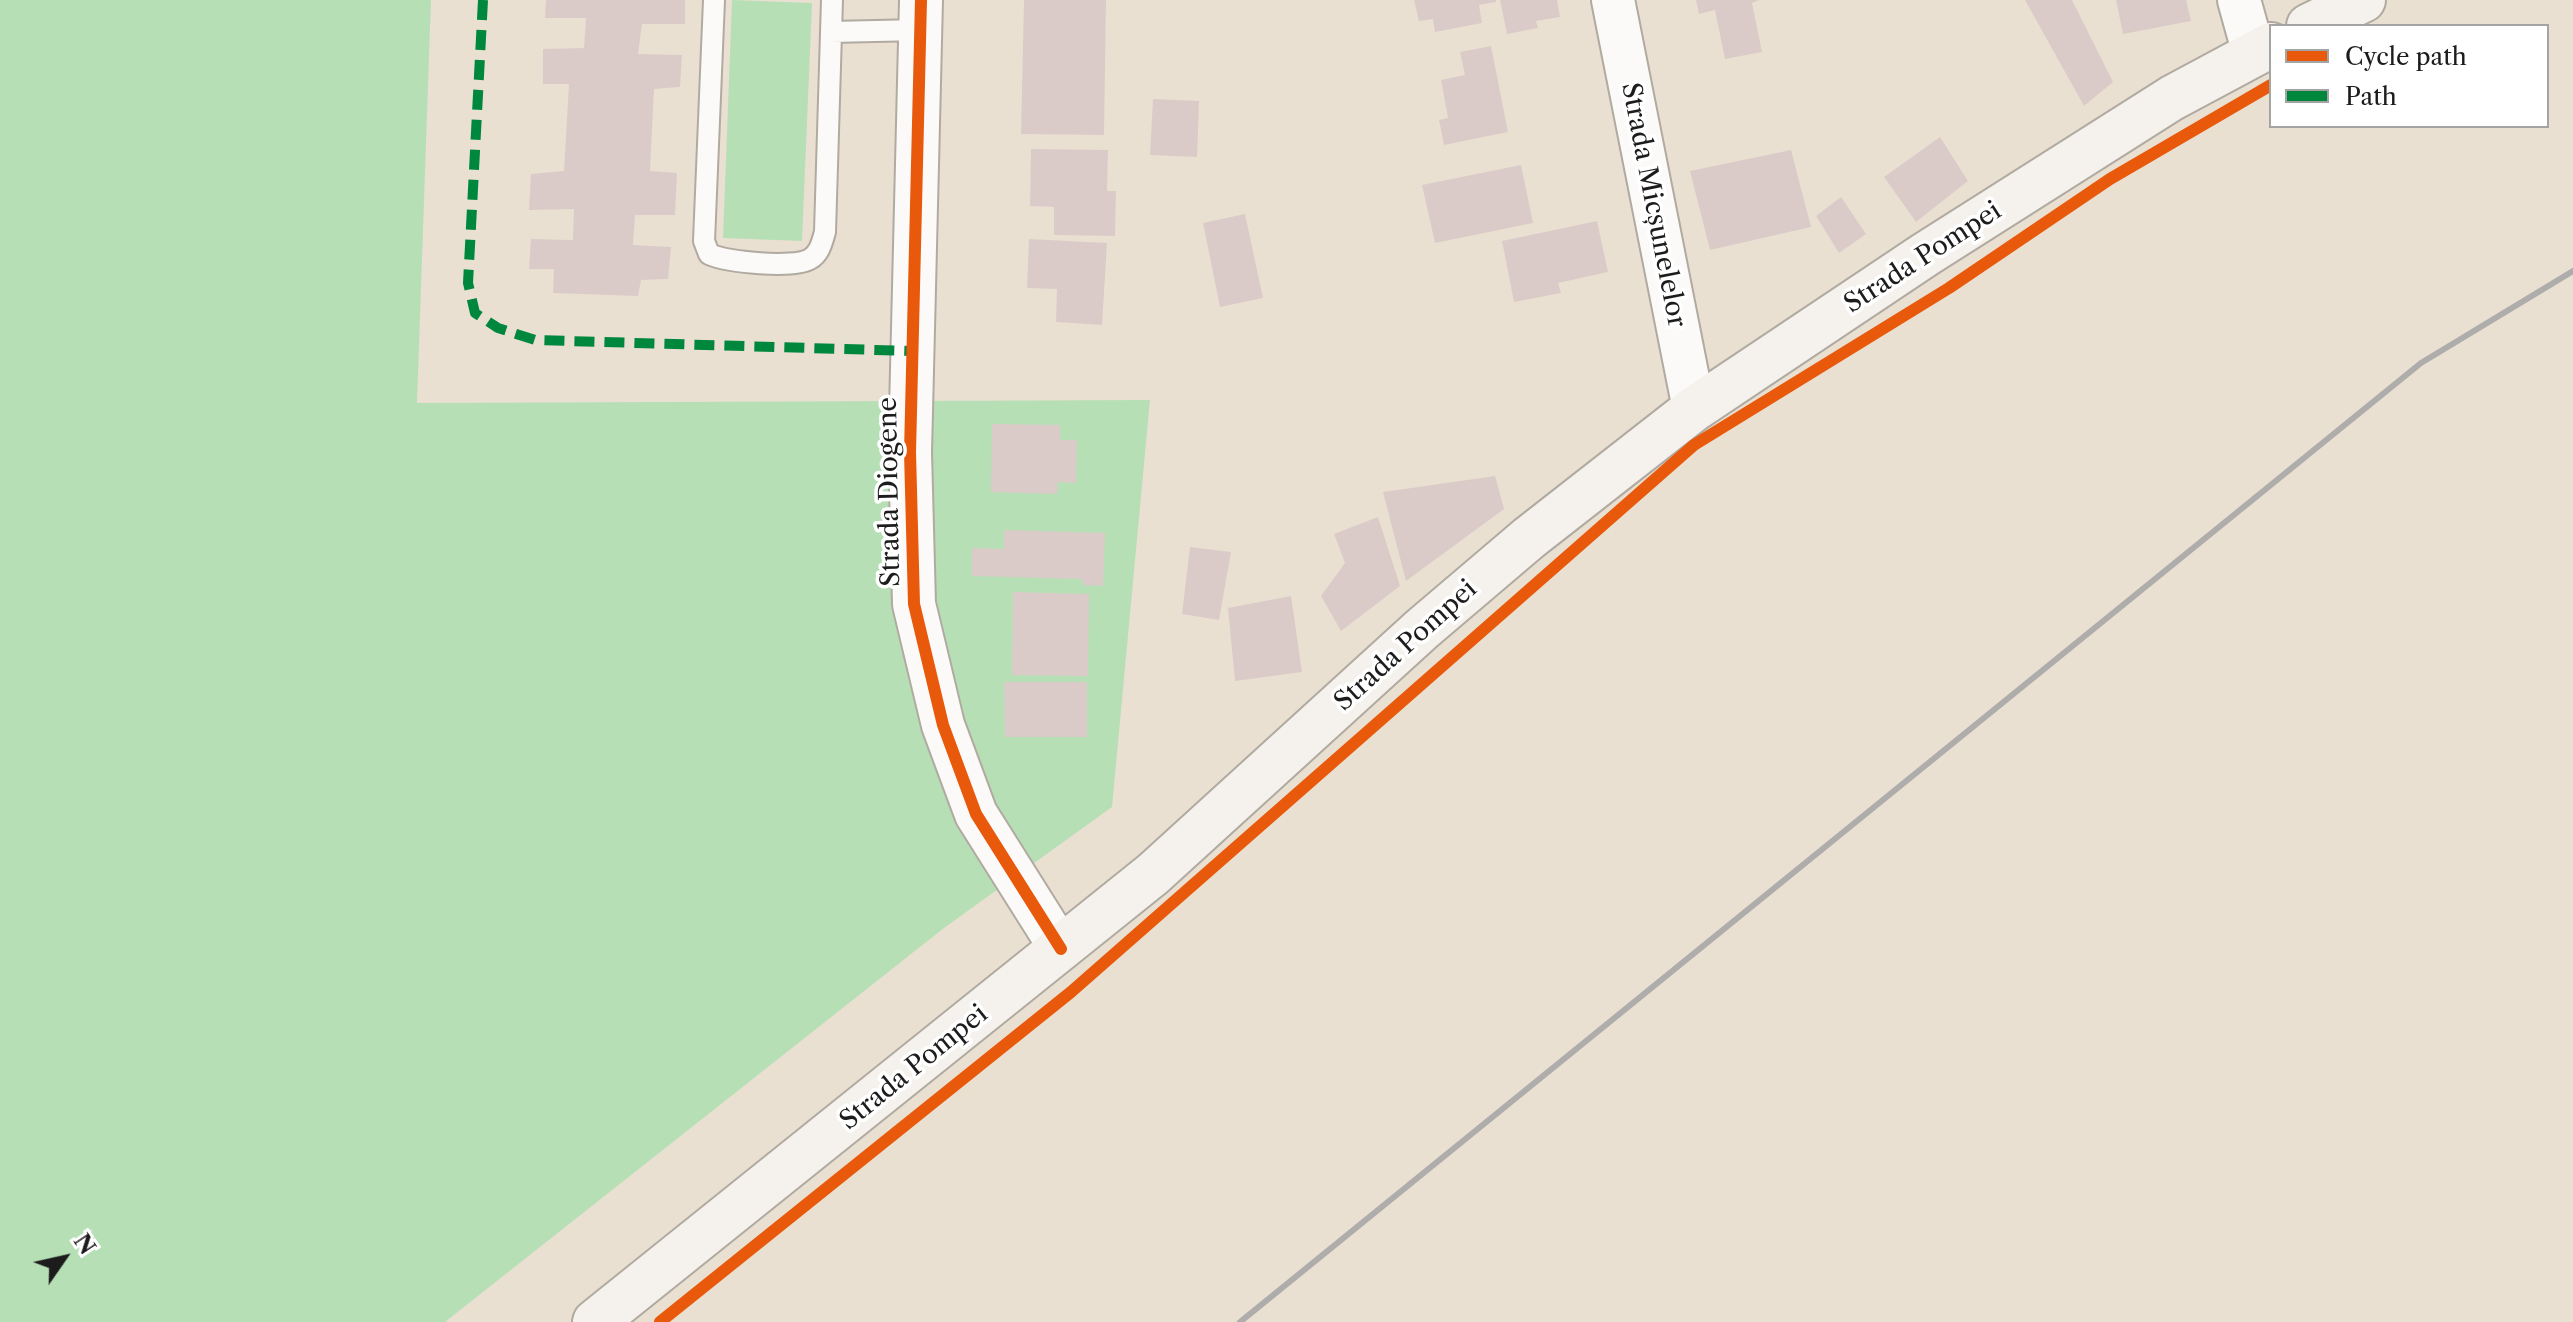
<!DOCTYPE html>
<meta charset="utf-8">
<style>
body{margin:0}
#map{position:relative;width:2573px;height:1322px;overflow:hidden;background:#eae0d2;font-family:"Libre Caslon Text",serif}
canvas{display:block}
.legend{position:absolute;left:2269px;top:24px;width:280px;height:104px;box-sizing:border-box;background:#fff;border:2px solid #a4a4a4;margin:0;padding:10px 14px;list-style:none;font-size:24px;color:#1c1c1c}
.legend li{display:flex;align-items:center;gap:16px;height:40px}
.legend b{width:40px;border:2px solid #a4a4a4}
.north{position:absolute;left:24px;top:1218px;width:80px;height:80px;-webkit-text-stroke:6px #fff;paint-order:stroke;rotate:56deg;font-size:22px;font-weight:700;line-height:32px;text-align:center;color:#1c1c1c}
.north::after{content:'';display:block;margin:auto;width:28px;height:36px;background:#1c1c1c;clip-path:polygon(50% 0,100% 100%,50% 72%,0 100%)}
</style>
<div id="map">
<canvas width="2573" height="1322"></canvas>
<ul class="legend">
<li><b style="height:10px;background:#e8590c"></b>Cycle path</li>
<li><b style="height:10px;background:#00873e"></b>Path</li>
</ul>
<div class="north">N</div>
</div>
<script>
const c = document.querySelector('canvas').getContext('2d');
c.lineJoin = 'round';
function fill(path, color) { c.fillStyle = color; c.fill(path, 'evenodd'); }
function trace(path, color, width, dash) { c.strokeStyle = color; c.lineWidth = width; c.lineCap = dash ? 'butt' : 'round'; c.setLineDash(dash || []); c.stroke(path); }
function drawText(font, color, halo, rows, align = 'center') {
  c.font = font + ' "Libre Caslon Text",serif'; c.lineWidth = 7; c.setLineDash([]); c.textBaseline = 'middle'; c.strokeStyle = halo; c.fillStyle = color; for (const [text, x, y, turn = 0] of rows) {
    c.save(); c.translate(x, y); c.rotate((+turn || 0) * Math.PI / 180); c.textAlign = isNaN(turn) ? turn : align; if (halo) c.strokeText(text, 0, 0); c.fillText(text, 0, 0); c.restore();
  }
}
const green = new Path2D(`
 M 0,0 L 431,0 L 417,403 L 1150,400 L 1112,807 L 944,928 L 445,1322 L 0,1322 Z
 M 732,0 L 812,3 L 802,241 L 723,238 Z`);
const building = new Path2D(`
 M 546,0 L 685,0 L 685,24 L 642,24 L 638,54 L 682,55 L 680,87 L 654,89 L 650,171 L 677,173 L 675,215 L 635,215 L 633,245 L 671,247 L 668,279 L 641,280 L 638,296 L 553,293 L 554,269 L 529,269 L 531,239 L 573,240 L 574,209 L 529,210 L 531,174 L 564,171 L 569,84 L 543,84 L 543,49 L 584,48 L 586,18 L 545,18 Z
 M 1024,0 L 1106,0 L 1104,135 L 1021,134 Z
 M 1414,0 L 1496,0 L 1496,2 L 1479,5 L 1482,23 L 1435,32 L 1433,19 L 1419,21 Z
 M 1500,0 L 1557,0 L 1560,17 L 1536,21 L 1538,28 L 1507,34 Z
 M 1696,0 L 1759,0 L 1752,3 L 1762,52 L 1725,59 L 1715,10 L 1699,14 Z
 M 2025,0 L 2072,0 L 2113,82 L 2084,106 Z
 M 2116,0 L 2186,0 L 2191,21 L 2123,34 Z
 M 1491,46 L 1508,132 L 1444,145 L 1439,120 L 1448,118 L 1441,80 L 1465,75 L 1460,52 Z
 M 1153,99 L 1199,101 L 1197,157 L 1150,155 Z
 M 1940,137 L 1968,181 L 1916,222 L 1884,177 Z
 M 1031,149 L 1108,150 L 1107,191 L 1116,191 L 1115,236 L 1054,235 L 1054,207 L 1030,206 Z
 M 1791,150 L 1811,227 L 1710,250 L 1690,171 Z
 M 1521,165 L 1533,223 L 1435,243 L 1422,185 Z
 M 1841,197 L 1866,234 L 1839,253 L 1816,216 Z
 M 1245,214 L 1263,298 L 1220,307 L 1203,223 Z
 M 1597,221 L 1608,272 L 1558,283 L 1561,293 L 1514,302 L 1502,241 Z
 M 1029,239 L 1107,243 L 1102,325 L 1056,322 L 1057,289 L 1027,288 Z
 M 992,424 L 1060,425 L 1060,440 L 1077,440 L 1076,483 L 1058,482 L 1057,494 L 991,492 Z
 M 1495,476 L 1504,509 L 1406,581 L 1383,492 Z
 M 1378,517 L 1400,586 L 1341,631 L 1321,596 L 1345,563 L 1334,534 Z
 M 1004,530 L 1105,533 L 1103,586 L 1083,585 L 1082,579 L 972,576 L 972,548 L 1004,549 Z
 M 1190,547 L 1231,552 L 1219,620 L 1182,614 Z
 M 1013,592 L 1089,594 L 1088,676 L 1012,675 Z
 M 1291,596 L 1302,672 L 1235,681 L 1228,608 Z
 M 1004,682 L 1087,682 L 1087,737 L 1005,737 Z`);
const service = new Path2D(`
 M 714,0 L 704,241 L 709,254 C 727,262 793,269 810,259 C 820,253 822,242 825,232 L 832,0
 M 831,32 L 920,30`);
const minor = new Path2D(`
 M 921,0 L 910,452 L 914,604 L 943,725 L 976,814 L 1061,949
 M 1613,0 L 1694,409
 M 2239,0 L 2254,54`);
const secondary = new Path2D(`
 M 2309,26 L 2363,0
 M 595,1322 L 1153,874 L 1422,629 L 1529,538 L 1694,409 L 1926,254 L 2172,98 L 2271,45`);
const rail = new Path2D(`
 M 1240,1322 L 2421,363 L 2573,271`);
const quiet = new Path2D(`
 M 483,0 L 468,283 L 475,313 L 498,328 L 535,340 L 912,351`);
const cycleway = new Path2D(`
 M 921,0 L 910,452 L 914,604 L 943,725 L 976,814 L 1061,949
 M 660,1322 L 1071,992 L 1694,445 L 1949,288 L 2110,179 L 2271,85`);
const streetNames = [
 ["Strada Micșunelelor",1653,205,79],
 ["Strada Pompei",1923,258,-33],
 ["Strada Diogene",890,492,-91],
 ["Strada Pompei",1406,646,-42],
 ["Strada Pompei",914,1068,-39]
];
fill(green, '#b7dfb6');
fill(building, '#dbcbc8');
trace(service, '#b0aaa1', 24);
trace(minor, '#b0aaa1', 46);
trace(secondary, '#b0aaa1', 48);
trace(service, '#fcfaf8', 20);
trace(minor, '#fcfaf8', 42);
trace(secondary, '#f5f2ed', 44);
trace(rail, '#aeadab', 6);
trace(quiet, '#00873e', 10, [20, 10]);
trace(cycleway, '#e8590c', 12);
drawText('26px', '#1c1c1c', '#fff', streetNames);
</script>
